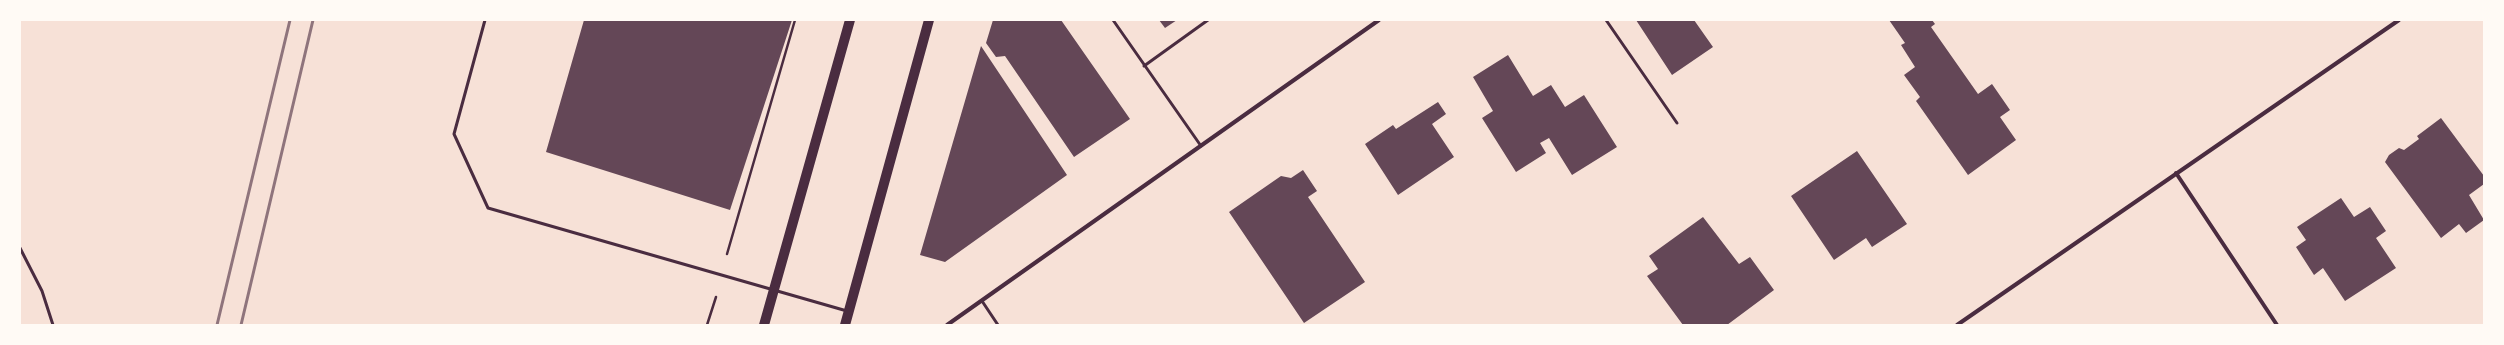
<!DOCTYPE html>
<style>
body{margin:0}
#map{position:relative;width:2504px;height:345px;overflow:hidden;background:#f7e1d7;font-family:Barlow,sans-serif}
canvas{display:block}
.frame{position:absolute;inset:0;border:21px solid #fffaf5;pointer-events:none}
</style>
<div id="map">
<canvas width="2504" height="345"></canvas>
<div class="frame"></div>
</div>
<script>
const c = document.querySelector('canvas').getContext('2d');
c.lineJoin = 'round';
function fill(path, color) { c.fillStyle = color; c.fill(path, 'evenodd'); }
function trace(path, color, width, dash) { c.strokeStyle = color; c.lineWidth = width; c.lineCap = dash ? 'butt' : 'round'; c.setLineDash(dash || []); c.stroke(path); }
const building = new Path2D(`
 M 584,20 L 792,20 L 730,210 L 546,152 Z
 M 993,20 L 1061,20 L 1130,119 L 1074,157 L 1005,56 L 996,57 L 986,43 Z
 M 1159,20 L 1177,20 L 1165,28 Z
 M 1636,20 L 1694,20 L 1713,47 L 1672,75 Z
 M 1889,20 L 1932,20 L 1935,24 L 1931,27 L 1978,94 L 1992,84 L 2010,110 L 2000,117 L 2016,140 L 1968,175 L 1916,101 L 1920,97 L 1904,75 L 1915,67 L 1901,45 L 1905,43 Z
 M 981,46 L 1067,175 L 945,262 L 920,255 Z
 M 1508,55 L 1533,96 L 1551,85 L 1565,107 L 1584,95 L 1617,147 L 1572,175 L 1549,138 L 1540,143 L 1546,153 L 1516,172 L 1482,118 L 1493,111 L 1473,77 Z
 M 1438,102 L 1446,114 L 1432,124 L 1454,157 L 1398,195 L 1365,144 L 1393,125 L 1396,129 Z
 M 2441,118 L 2484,176 L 2484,184 L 2469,195 L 2484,220 L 2466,233 L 2459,224 L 2441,238 L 2385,162 L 2389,155 L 2399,148 L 2404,150 L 2419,139 L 2417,136 Z
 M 1857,151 L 1907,224 L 1872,247 L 1866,238 L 1834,260 L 1791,196 Z
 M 1303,170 L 1317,191 L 1308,197 L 1365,282 L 1304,323 L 1229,212 L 1281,176 L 1291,178 Z
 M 2341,198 L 2354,217 L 2370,207 L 2386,231 L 2376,238 L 2396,268 L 2345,301 L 2323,268 L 2314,275 L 2296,247 L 2306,240 L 2297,227 Z
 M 1703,217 L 1739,264 L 1750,257 L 1774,290 L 1727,325 L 1683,325 L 1647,276 L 1658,269 L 1649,256 Z`);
const path = new Path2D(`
 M 727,254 L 795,20
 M 707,325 L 716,297`);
const service = new Path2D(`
 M 485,20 L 454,134 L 488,208 L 847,311
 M 1113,20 L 1201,146
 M 1606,20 L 1677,123
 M 1144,66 L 1208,20
 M 20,248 L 42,291 L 53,325
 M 982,301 L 998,325`);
const minor = new Path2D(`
 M 2176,173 L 2277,325
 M 947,325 L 1379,20
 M 1957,325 L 2399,20`);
const primary = new Path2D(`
 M 764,325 L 850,20
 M 845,325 L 929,20`);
const rail = new Path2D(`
 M 217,325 L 290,20
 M 241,325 L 313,20`);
fill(building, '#644757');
trace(path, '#4a2c40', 2.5);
trace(service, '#4a2c40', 3);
trace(minor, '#4a2c40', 4);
trace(primary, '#4a2c40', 10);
trace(rail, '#8f747c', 3);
</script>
